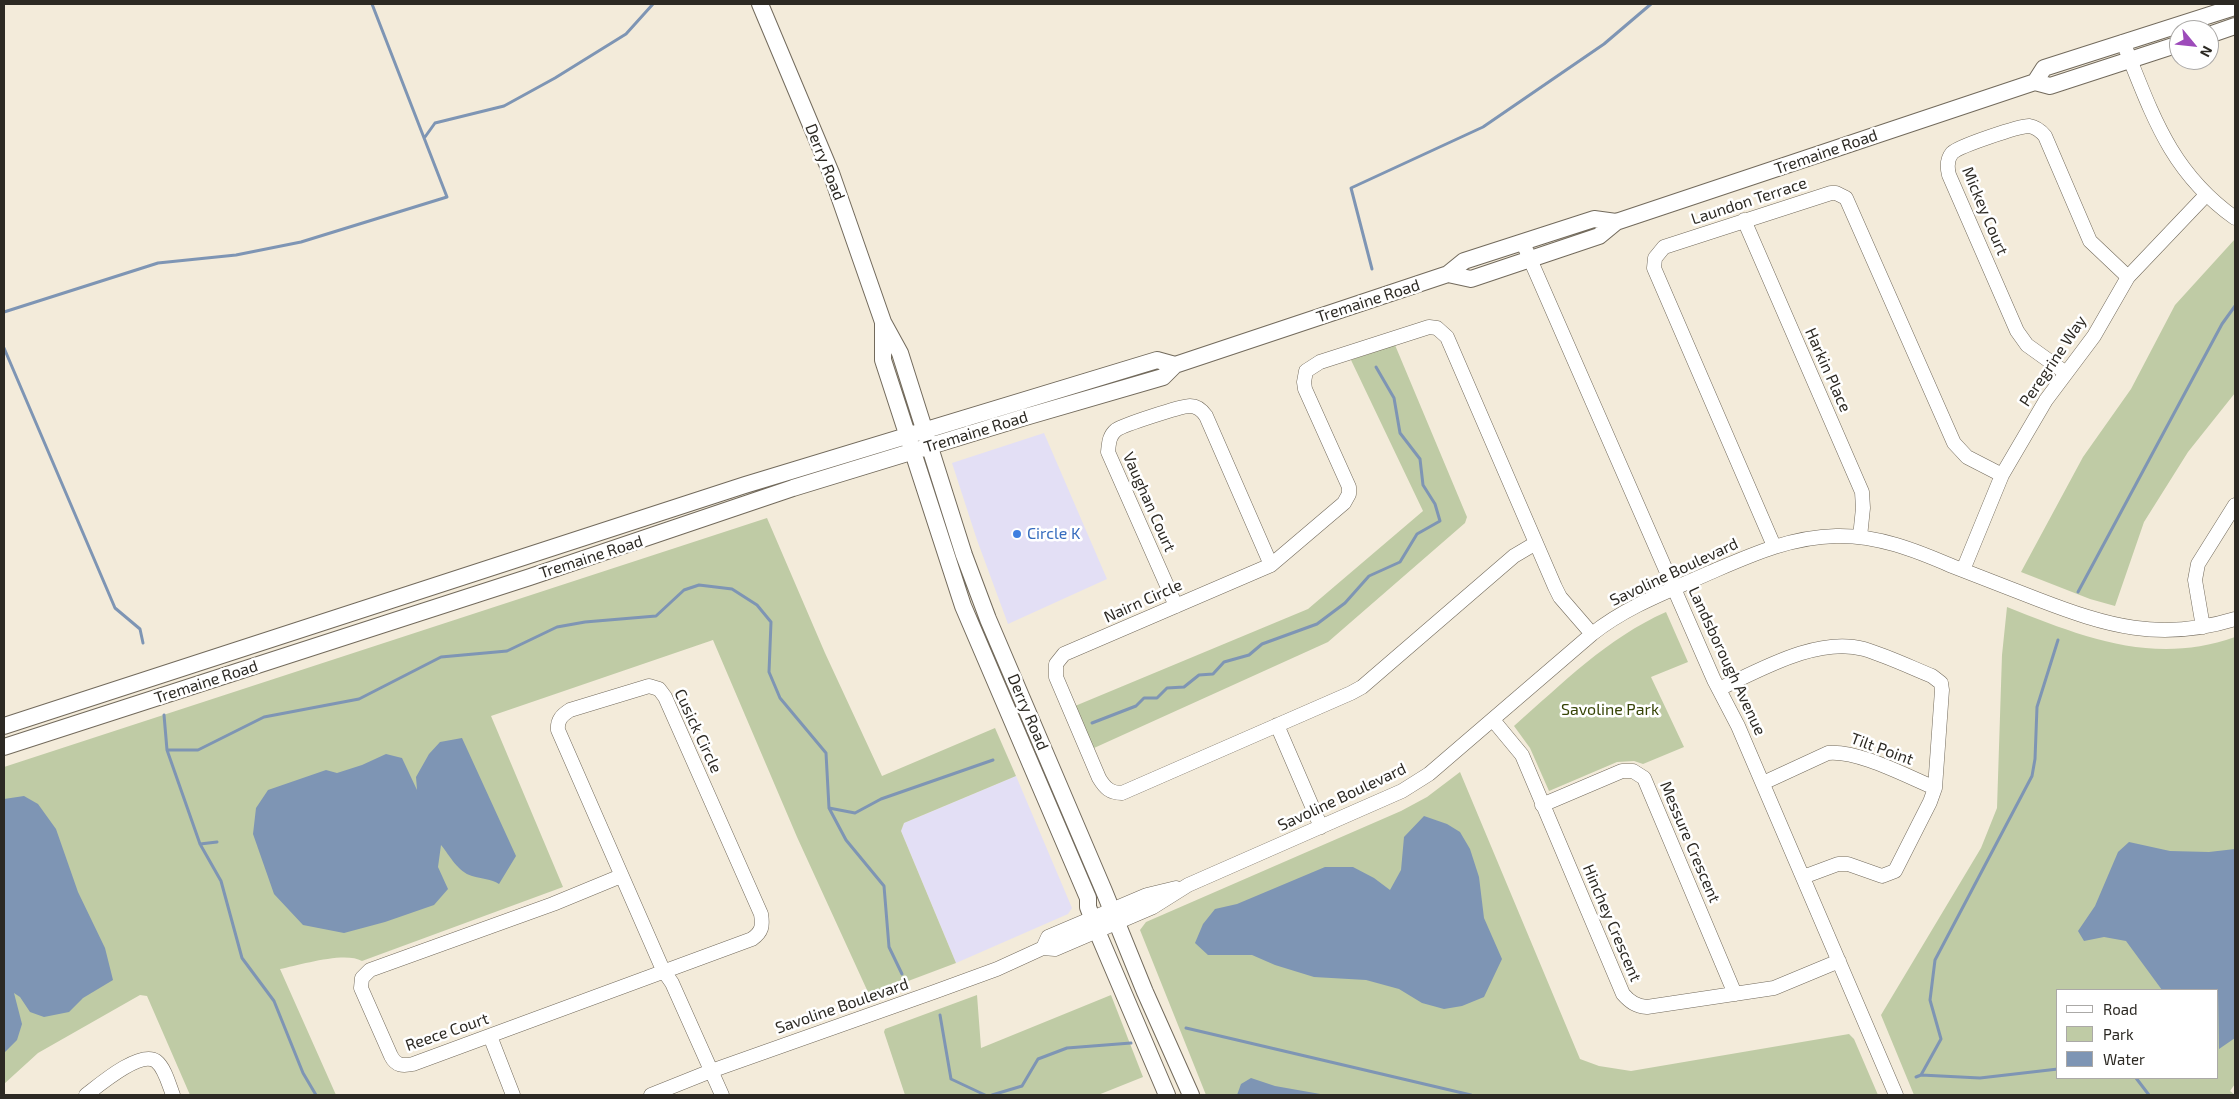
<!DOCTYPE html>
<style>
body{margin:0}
#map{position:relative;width:2239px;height:1099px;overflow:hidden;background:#f3ebda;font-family:"Exo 2",sans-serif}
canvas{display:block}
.frame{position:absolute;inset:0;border:5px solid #2c2923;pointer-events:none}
.legend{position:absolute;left:2056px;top:989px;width:162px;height:90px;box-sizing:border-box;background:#fff;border:1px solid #aba9a7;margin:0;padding:6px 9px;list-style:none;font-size:15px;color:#2c2923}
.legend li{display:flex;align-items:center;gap:10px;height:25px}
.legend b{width:25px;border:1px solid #aba9a7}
.north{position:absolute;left:2169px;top:20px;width:50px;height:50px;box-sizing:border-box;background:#fff;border:1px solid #aba9a7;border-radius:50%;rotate:118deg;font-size:14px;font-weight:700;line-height:20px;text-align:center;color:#2c2923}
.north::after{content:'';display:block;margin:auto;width:18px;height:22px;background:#9d4bba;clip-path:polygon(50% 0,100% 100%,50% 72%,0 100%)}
</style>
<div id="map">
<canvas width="2239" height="1099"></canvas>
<div class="frame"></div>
<ul class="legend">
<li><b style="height:6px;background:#fff"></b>Road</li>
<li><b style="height:14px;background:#bfcba5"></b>Park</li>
<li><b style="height:14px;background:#7e95b4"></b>Water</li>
</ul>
<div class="north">N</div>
</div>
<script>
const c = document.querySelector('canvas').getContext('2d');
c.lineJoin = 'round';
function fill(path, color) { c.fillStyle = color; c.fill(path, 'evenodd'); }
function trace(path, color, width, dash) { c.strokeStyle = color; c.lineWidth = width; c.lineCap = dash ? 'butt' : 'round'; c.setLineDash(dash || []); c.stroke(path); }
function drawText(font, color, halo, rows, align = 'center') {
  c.font = font + ' "Exo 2",sans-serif'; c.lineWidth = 5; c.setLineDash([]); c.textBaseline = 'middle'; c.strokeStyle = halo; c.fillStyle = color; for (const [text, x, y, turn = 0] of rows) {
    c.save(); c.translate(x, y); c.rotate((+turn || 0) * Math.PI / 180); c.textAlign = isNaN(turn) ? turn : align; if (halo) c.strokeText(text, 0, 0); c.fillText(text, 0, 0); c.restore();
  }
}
const commercial = new Path2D(`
 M 1044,433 L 1107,579 L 1008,624 L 977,540 L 952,463 Z
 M 1016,776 L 1072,908 L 1068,914 L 956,963 L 901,831 L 904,823 Z`);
const green = new Path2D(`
 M 2235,239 L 2235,393 L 2188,452 L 2144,522 L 2115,606 L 2090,599 L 2021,572 L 2083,457 L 2131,389 L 2175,305 Z
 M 1395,345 L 1467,517 L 1465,523 L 1328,642 L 1094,748 L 1075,706 L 1308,609 L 1423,511 L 1351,360 Z
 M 767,518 L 825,653 L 882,776 L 995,728 L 1016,776 L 904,823 L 901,831 L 956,963 L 871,995 L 867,990 L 797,837 L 713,640 L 491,716 L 563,887 L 362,961 C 345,951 300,965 280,969 L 336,1095 L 190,1095 L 147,996 L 140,995 L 38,1053 L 4,1084 L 4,767 Z
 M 2007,607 C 2083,637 2153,666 2235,637 L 2235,1084 L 2230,1091 L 2235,1095 L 1914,1095 L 1881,1015 L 1981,848 L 1997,808 L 2002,655 ZM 2058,990 L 2218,990 L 2218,1078 L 2058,1078 Z
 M 1666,612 L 1688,662 L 1651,677 L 1684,747 L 1643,764 L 1634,761 L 1617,762 L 1549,791 L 1530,748 L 1514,726 C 1562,684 1607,638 1666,612 Z
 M 1460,772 L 1580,1059 L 1599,1066 L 1631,1071 L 1849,1034 L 1854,1039 L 1878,1095 L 1206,1095 L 1140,930 L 1146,922 L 1401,811 L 1427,797 Z
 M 977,995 L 981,1048 L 1111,995 L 1143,1077 L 1098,1095 L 905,1095 L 884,1032 L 885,1029 Z`);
const water = new Path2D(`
 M 462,738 L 516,856 L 499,884 C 491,879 482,879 472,876 C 458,872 450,856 441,845 L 438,867 L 448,889 L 434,905 L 385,922 L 344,933 L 303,925 L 274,894 L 253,834 L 256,808 L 268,790 L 326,770 L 337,773 L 362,765 L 386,754 L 402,758 L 417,790 L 416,777 L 429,754 L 440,742 Z
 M 24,796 L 38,804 L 56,829 L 78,892 L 105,948 L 113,980 L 83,998 L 69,1012 L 44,1017 L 30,1012 L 20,997 L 14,993 L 22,1024 L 17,1040 L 4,1053 L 4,799 Z
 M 1424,816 L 1447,824 L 1460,832 L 1470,849 L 1479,877 L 1484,918 L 1502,959 L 1484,997 L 1462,1006 L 1444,1009 L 1422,1003 L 1399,989 L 1366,980 L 1314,977 L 1275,965 L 1252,955 L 1208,955 L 1195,943 L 1203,924 L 1215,909 L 1237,904 L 1325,867 L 1353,867 L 1374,878 L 1390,890 L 1401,870 L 1404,837 Z
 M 2129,842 L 2170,851 L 2209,852 L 2235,849 L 2235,1038 L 2219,1049 L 2218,990 L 2162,990 L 2126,941 L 2104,937 L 2084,941 L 2078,931 L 2095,906 L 2118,852 Z
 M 1251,1078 L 1275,1086 L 1326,1095 L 1237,1095 L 1241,1084 Z`);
const stream = new Path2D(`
 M 425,137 L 435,123 L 504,106 L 555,78 L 626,34 L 653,4
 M 1372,269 L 1351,188 L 1483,127 L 1604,44 L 1651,4
 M 4,312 L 158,263 L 236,255 L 301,242 L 447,197 L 372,4
 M 4,348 L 115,608 L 140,629 L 143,643
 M 2078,592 L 2222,324 L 2235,306
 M 164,715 L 167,750 L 198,750 L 264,717 L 359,699 L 441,657 L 507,651 L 557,627 L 585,622 L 656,616 L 684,590 L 699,585 L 732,589 L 757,605 L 771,622 L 769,672 L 780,698 L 826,753 L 829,808 L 846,840 L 884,886 L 889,947 L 902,974
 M 1092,723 L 1136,706 L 1144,698 L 1157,698 L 1167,688 L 1184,687 L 1199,675 L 1213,674 L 1224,662 L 1249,655 L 1262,644 L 1317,624 L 1345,603 L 1369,576 L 1400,562 L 1417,534 L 1440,521 L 1435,504 L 1423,485 L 1420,459 L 1400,433 L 1394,398 L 1376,367
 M 167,750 L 200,844 L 221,881 L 242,958 L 274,1001 L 303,1073 L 316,1095
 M 829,808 L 855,813 L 881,799 L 993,760
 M 200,844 L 217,842
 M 940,1015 L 951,1079 L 985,1095
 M 1186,1028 L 1471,1095
 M 1921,1075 L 1941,1039 L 1930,1000 L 1935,960 L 2032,776 L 2035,759 L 2037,707 L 2058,640
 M 1916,1077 L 1921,1075 L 1980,1078 L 2058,1069
 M 2136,1078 L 2149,1095
 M 992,1095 L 1022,1086 L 1038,1059 L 1067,1048 L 1131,1043`);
const minor = new Path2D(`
 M 2123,42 C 2152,113 2169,171 2235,218
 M 1744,220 L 1862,492 L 1863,508 L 1860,537
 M 1523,243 L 1714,680 L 1738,726 L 1896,1095
 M 2066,373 L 2027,345 L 2017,331 L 1949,175 C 1947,167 1947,159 1952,153 C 1959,146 2019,126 2029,126 C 2036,127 2040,130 2045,136 L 2090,241 L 2128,277
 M 1536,543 L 1514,556 L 1362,687 L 1351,693 L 1122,793 C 1110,793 1105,788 1099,778 L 1056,677 L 1056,664 L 1064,654 L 1271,565 L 1344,503 L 1349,494 L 1349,487 L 1305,389 L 1304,382 L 1306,371 L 1320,362 L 1429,327 L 1437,328 L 1447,337 L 1555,587 L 1560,597 L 1592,634
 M 1774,546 L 1654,268 L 1655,258 L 1664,247 L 1831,193 L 1836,193 L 1846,198 L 1954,443 L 1967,457 L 2002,475
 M 1963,570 L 2002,475 L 2046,400 L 2094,336 L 2128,277 L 2206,195
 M 1176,606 L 1108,452 C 1109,443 1109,436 1116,430 C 1123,425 1181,406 1190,406 C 1197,406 1202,410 1206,416 L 1271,565
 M 2203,627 L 2195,580 L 2198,564 L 2235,505
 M 1719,689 C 1760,670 1818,636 1864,649 C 1887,656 1910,667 1932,676 L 1941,683 L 1942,690 L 1935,788 L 1930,802 L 1895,871 L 1882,876 L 1848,864 L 1838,864 L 1803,877
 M 1493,720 L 1522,755 L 1623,994 C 1630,1002 1636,1006 1647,1007 L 1774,988 L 1839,961
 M 1277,725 L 1321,827
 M 1763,783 L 1828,753 C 1858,750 1906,776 1935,788
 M 1542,805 L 1622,771 L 1633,771 L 1644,778 L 1735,994
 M 621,876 L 553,904 L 370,970 L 362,978 L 361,988 L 391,1056 C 396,1066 403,1066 413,1064 L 752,939 C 762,932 763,926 761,914 L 665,697 L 659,689 L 649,686 L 570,710 C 562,715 557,720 558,730 C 593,810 628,890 663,970 L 672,983 L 722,1095
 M 1043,948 L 1048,937 L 1147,895 L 1176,888
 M 490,1036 L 513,1095
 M 86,1095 C 99,1085 140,1050 156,1061 C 165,1068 169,1085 173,1095
 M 651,1095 L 711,1071 L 934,992 L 997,969 L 1043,948 L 1055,949 L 1153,907 L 1188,885 L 1402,791 L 1429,774 L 1592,634 C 1627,606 1669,591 1709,573 C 1751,555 1790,537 1836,536 C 1877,535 1915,550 1952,566 C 1980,577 2009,588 2037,599 C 2107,626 2160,642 2235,619`);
const major = new Path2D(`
 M 760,4 L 831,173 L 883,322 L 900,353 L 964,555 L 988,619 L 1104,891 L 1145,992 L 1191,1095
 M 2209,35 L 2235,26
 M 2035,82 L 2044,68 L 2235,7
 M 1448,274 L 1471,279 L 1599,236 L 1616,222 L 2035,82 L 2050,86 L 2179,44
 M 883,324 L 883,360 L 963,606 L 1088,898 L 1088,907 L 1097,931 L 1167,1095
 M 4,726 L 745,485 L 1157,360 L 1175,365
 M 4,747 L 530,577 L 793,488 L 1022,418 L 1163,377 L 1175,365 L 1448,274 L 1464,261 L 1594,219 L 1616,222`);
const markers = [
 [1017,534,5,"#3f7fe0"]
];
const streetNames = [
 ["Tremaine Road",1826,152,-19],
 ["Derry Road",825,162,68],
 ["Laundon Terrace",1749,201,-18],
 ["Mickey Court",1985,211,67],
 ["Tremaine Road",1368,301,-18],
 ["Peregrine Way",2053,361,-56],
 ["Harkin Place",1828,370,66],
 ["Tremaine Road",976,432,-17],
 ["Vaughan Court",1149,502,66],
 ["Tremaine Road",591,557,-18],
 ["Savoline Boulevard",1674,572,-25],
 ["Nairn Circle",1143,601,-24],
 ["Landsborough Avenue",1727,661,65],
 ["Tremaine Road",206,682,-18],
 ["Derry Road",1028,712,67],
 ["Cusick Circle",698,731,65],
 ["Tilt Point",1882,749,20],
 ["Savoline Boulevard",1342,797,-25],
 ["Messure Crescent",1690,842,67],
 ["Hinchey Crescent",1612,923,67],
 ["Savoline Boulevard",842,1006,-19],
 ["Reece Court",447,1032,-19]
];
const shopNames = [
 ["Circle K",1027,534]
];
const parkNames = [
 ["Savoline Park",1610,710]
];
fill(commercial, '#e3dff5');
fill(green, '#bfcba5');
fill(water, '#7e95b4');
trace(stream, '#7e95b4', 3);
trace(minor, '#726a5c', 15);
trace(major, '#726a5c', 18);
trace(minor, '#fff', 14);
trace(major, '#fff', 16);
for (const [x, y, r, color] of markers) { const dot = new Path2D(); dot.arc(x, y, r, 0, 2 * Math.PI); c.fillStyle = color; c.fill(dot); trace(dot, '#fff', 2); }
drawText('16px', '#2c2923', '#fff', streetNames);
drawText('16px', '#366cbe', '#fff', shopNames, 'left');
drawText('16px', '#374406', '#fff', parkNames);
</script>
